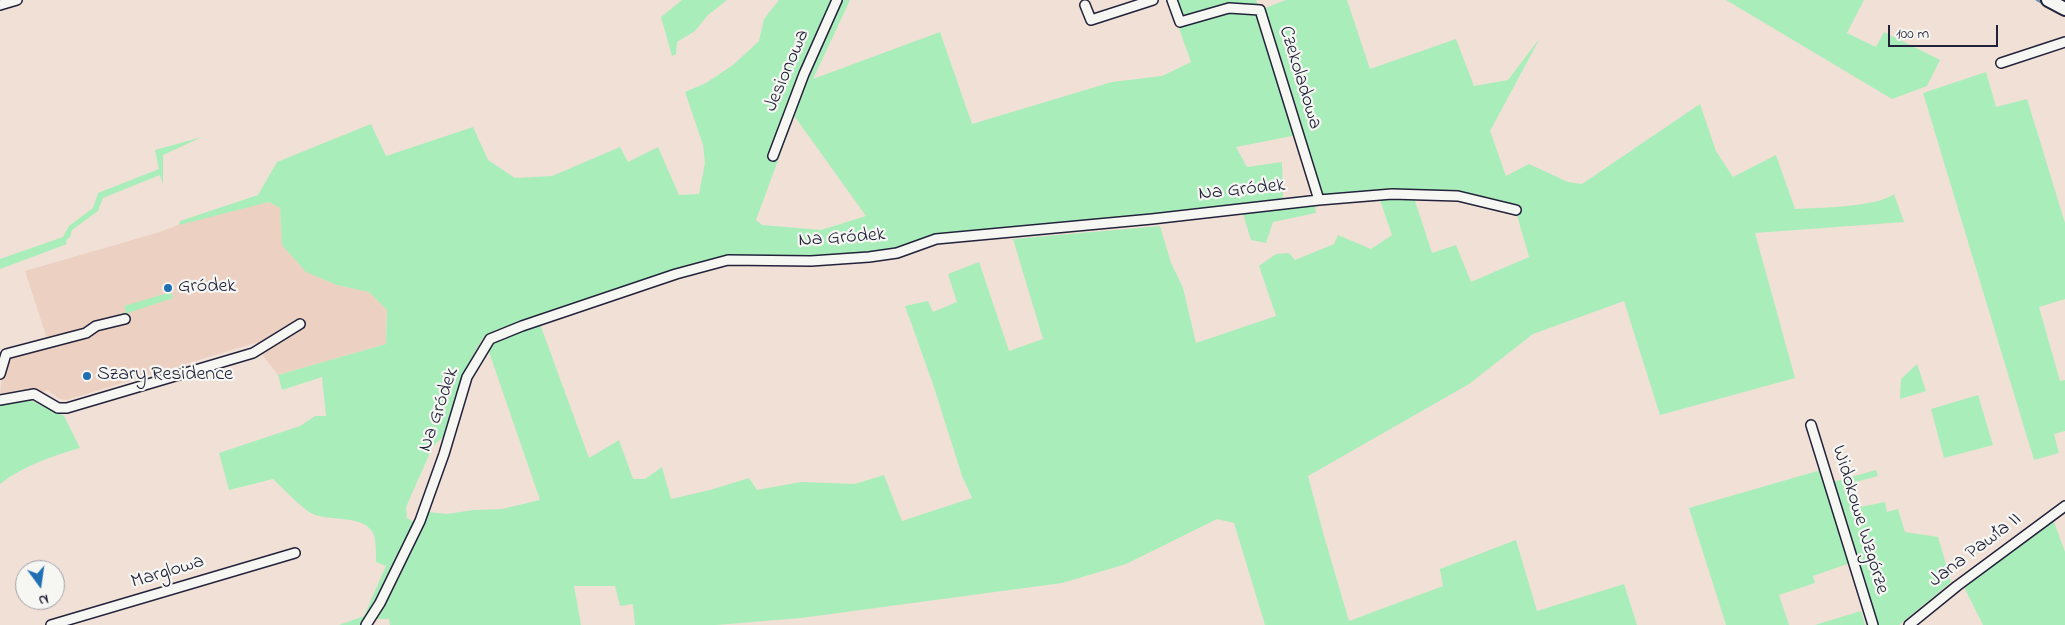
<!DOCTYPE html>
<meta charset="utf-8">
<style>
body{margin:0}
#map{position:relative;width:2065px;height:625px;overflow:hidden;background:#f0e0d6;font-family:"Indie Flower",sans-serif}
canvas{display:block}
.north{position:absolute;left:15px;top:560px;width:50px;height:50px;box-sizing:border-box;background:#f6f6f2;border:1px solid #a1a1a9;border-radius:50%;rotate:166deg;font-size:14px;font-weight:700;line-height:20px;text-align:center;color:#22223b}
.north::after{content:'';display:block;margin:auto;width:18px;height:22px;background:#1f6fb2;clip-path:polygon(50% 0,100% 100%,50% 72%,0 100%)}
.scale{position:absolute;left:1888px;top:25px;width:110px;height:22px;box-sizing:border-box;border:2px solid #22223b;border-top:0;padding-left:6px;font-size:15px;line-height:18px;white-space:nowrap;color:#22223b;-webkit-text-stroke:4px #f6f6f2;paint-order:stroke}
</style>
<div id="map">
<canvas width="2065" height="625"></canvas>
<div class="north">N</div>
<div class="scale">100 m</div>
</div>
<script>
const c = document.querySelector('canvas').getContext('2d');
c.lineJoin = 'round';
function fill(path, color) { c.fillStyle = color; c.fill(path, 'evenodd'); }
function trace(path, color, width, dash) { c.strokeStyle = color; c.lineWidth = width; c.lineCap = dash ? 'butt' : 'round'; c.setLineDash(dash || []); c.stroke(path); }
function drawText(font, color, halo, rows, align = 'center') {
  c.font = font + ' "Indie Flower",sans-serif'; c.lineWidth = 4.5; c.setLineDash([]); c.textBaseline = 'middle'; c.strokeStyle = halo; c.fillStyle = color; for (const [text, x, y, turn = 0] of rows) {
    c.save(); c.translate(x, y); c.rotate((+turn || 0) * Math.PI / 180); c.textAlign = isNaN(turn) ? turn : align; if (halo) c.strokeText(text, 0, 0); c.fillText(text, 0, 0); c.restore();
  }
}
const built = new Path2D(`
 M 269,202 L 280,208 L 281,224 L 337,285 L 369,292 L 387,310 L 386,344 L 278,375 L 264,357 L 255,343 L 66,400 L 60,399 L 47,390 L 41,393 L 33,390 L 0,397 L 2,373 L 10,356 L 49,345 L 25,271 L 160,232 L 183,223 Z`);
const green = new Path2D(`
 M 682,0 L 727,0 L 708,15 L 695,31 L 677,42 L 676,54 L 672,56 L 661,17 Z
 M 779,0 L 850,0 L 813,79 L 940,32 L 972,124 L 1112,82 L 1162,76 L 1191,62 L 1169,0 L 1256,0 L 1260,10 L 1286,0 L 1347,0 L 1370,69 L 1456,39 L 1474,86 L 1508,80 L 1540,38 L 1490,131 L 1506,176 L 1529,164 L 1568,182 L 1582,184 L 1700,104 L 1716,151 L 1733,177 L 1776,155 L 1795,209 C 1816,208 1878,207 1894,194 L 1904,222 L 1755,233 L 1795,378 L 1660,415 L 1624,301 L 1533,334 L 1469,384 L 1308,476 L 1324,536 L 1349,621 L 1443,586 L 1440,569 L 1516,540 L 1537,611 L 1624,584 L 1637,625 L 1265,625 L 1234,523 L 1217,519 L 1126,564 L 1062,583 L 801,618 L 716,625 L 635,625 L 633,604 L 620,606 L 615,586 L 574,586 L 581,625 L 390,625 L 389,619 L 376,619 L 428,512 L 447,514 L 473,510 L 502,509 L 540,500 L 487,346 L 497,338 L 540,324 L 589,458 L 619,440 L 633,479 L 645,479 L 662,467 L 671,499 L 710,490 L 749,478 L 757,490 L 801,482 L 855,484 L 884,475 L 902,521 L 972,498 L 962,476 L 933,384 L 905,306 L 928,301 L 933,312 L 957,302 L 948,274 L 979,262 L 1009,351 L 1043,339 L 1013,239 L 1160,226 L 1171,263 L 1183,288 L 1196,343 L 1276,316 L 1259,266 L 1276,254 L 1289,253 L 1295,260 L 1334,244 L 1338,235 L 1371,249 L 1392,235 L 1380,200 L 1414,198 L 1432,253 L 1456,245 L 1471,282 L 1529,257 L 1517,215 L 1520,209 L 1459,193 L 1322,196 L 1302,134 L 1236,147 L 1247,167 L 1282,162 L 1283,203 L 934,235 L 897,249 L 812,258 L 691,266 L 496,330 L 482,339 L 463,374 L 443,437 L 433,446 L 406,507 L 407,518 L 415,523 L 377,603 L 362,625 L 339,625 L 364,616 L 386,566 L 376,562 C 376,555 376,546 375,539 C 370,512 329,523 311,513 C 297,504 285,490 273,479 L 229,490 L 219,453 L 300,426 L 315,416 L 326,416 L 322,377 L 282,390 L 278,375 L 386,344 L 387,310 L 369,292 L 337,285 L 306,272 L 282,245 L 280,208 L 269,202 L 179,225 L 180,221 L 258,195 L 277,162 L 371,124 L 386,156 L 473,127 L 488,160 L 515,178 L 552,176 L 620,147 L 628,162 L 658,147 L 679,195 L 699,194 L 705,163 L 703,145 L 685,92 L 706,83 L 733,65 L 759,41 L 764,19 ZM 794,117 L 795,117 L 866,216 L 821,230 L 762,225 L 756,220 Z
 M 1726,0 L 1864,0 L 1847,33 L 1876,47 L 1884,32 L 1940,60 L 1927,86 L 1892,99 Z
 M 1986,72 L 1996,107 L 2027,99 L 2065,223 L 2065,299 L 2039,307 L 2060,381 L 2065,380 L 2065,431 L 2054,434 L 2059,453 L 2034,460 L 1923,93 Z
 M 202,137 L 163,155 L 163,185 L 160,175 L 103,198 L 98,211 L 72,230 L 70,237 L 66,240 L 67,244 L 0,269 L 0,259 L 63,237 L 69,226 L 93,208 L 98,193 L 159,169 L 155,150 Z
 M 1315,206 L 1316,213 L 1273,222 L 1266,243 L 1251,240 L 1243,214 Z
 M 171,292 L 173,298 L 122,315 L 122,313 L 126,312 L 124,306 Z
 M 1917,364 L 1926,391 L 1900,399 L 1901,379 Z
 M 1978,395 L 1993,445 L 1944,458 L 1931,409 Z
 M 28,399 L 64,416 L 80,448 C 52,456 23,466 0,484 L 0,405 Z
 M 1821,470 L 1850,563 L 1813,576 L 1815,583 L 1779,595 L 1789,625 L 1726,625 L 1689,508 Z
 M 1876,470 L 1878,476 L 1855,482 L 1860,507 L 1885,502 L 1887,512 L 1898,509 L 1905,532 L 1938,537 L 1951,582 L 1899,625 L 1877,625 L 1833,482 Z
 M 2053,519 L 2065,552 L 2065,625 L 1983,625 L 1963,585 Z
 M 1861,611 L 1865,625 L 1815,625 Z`);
const stream = new Path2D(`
 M 2037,0 L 2044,4`);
const street = new Path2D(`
 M 1172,0 L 1180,22 L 1229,8 L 1260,10 L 1319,200
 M 0,5 L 17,0
 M 1085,5 L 1091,20 L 1153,0
 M 2001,63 L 2065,42
 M 773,156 L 804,74 L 837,0
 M 0,374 L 6,354 L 86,333 L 96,326 L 125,319
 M 0,400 L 34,394 L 58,408 L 67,408 L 253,353 L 300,324
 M 1811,425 L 1873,625
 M 51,625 L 295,553
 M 366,625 L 380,603 L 420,521 L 444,454 L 467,377 L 490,339 L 522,326 L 676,274 L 728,260 L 811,261 L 869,257 L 897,253 L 936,239 L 1152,219 L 1319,200 L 1392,194 L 1458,196 L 1516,210
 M 1909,625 L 1957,586 L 2065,506`);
const secondary = new Path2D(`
 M 2048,0 L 2065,9`);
const markers = [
 [168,288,5,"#1f6fb2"],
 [87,376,5,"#1f6fb2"]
];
const streetNames = [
 ["Jesionowa",788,71,-67],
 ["Czekoladowa",1299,78,73],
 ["Na Gródek",1242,191,-6],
 ["Na Gródek",842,239,-4],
 ["Na Gródek",440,410,-71],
 ["Widokowe Wzgórze",1859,520,73],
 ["Jana Pawła II",1976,551,-37],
 ["Marglowa",168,573,-17]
];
const poiNames = [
 ["Gródek",178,288],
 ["Szary Residence",97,376]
];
fill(built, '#ecd1c2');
fill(green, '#a9eeba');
trace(stream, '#6b8faf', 2.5);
trace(street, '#22223b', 12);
trace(secondary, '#22223b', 16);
trace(street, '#f6f6f2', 9);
trace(secondary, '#f6f6f2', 12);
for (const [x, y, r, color] of markers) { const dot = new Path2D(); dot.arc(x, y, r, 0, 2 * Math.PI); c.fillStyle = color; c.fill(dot); trace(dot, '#f6f6f2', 2); }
drawText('20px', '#22223b', '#f6f6f2', streetNames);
drawText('20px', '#22223b', '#f6f6f2', poiNames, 'left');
</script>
